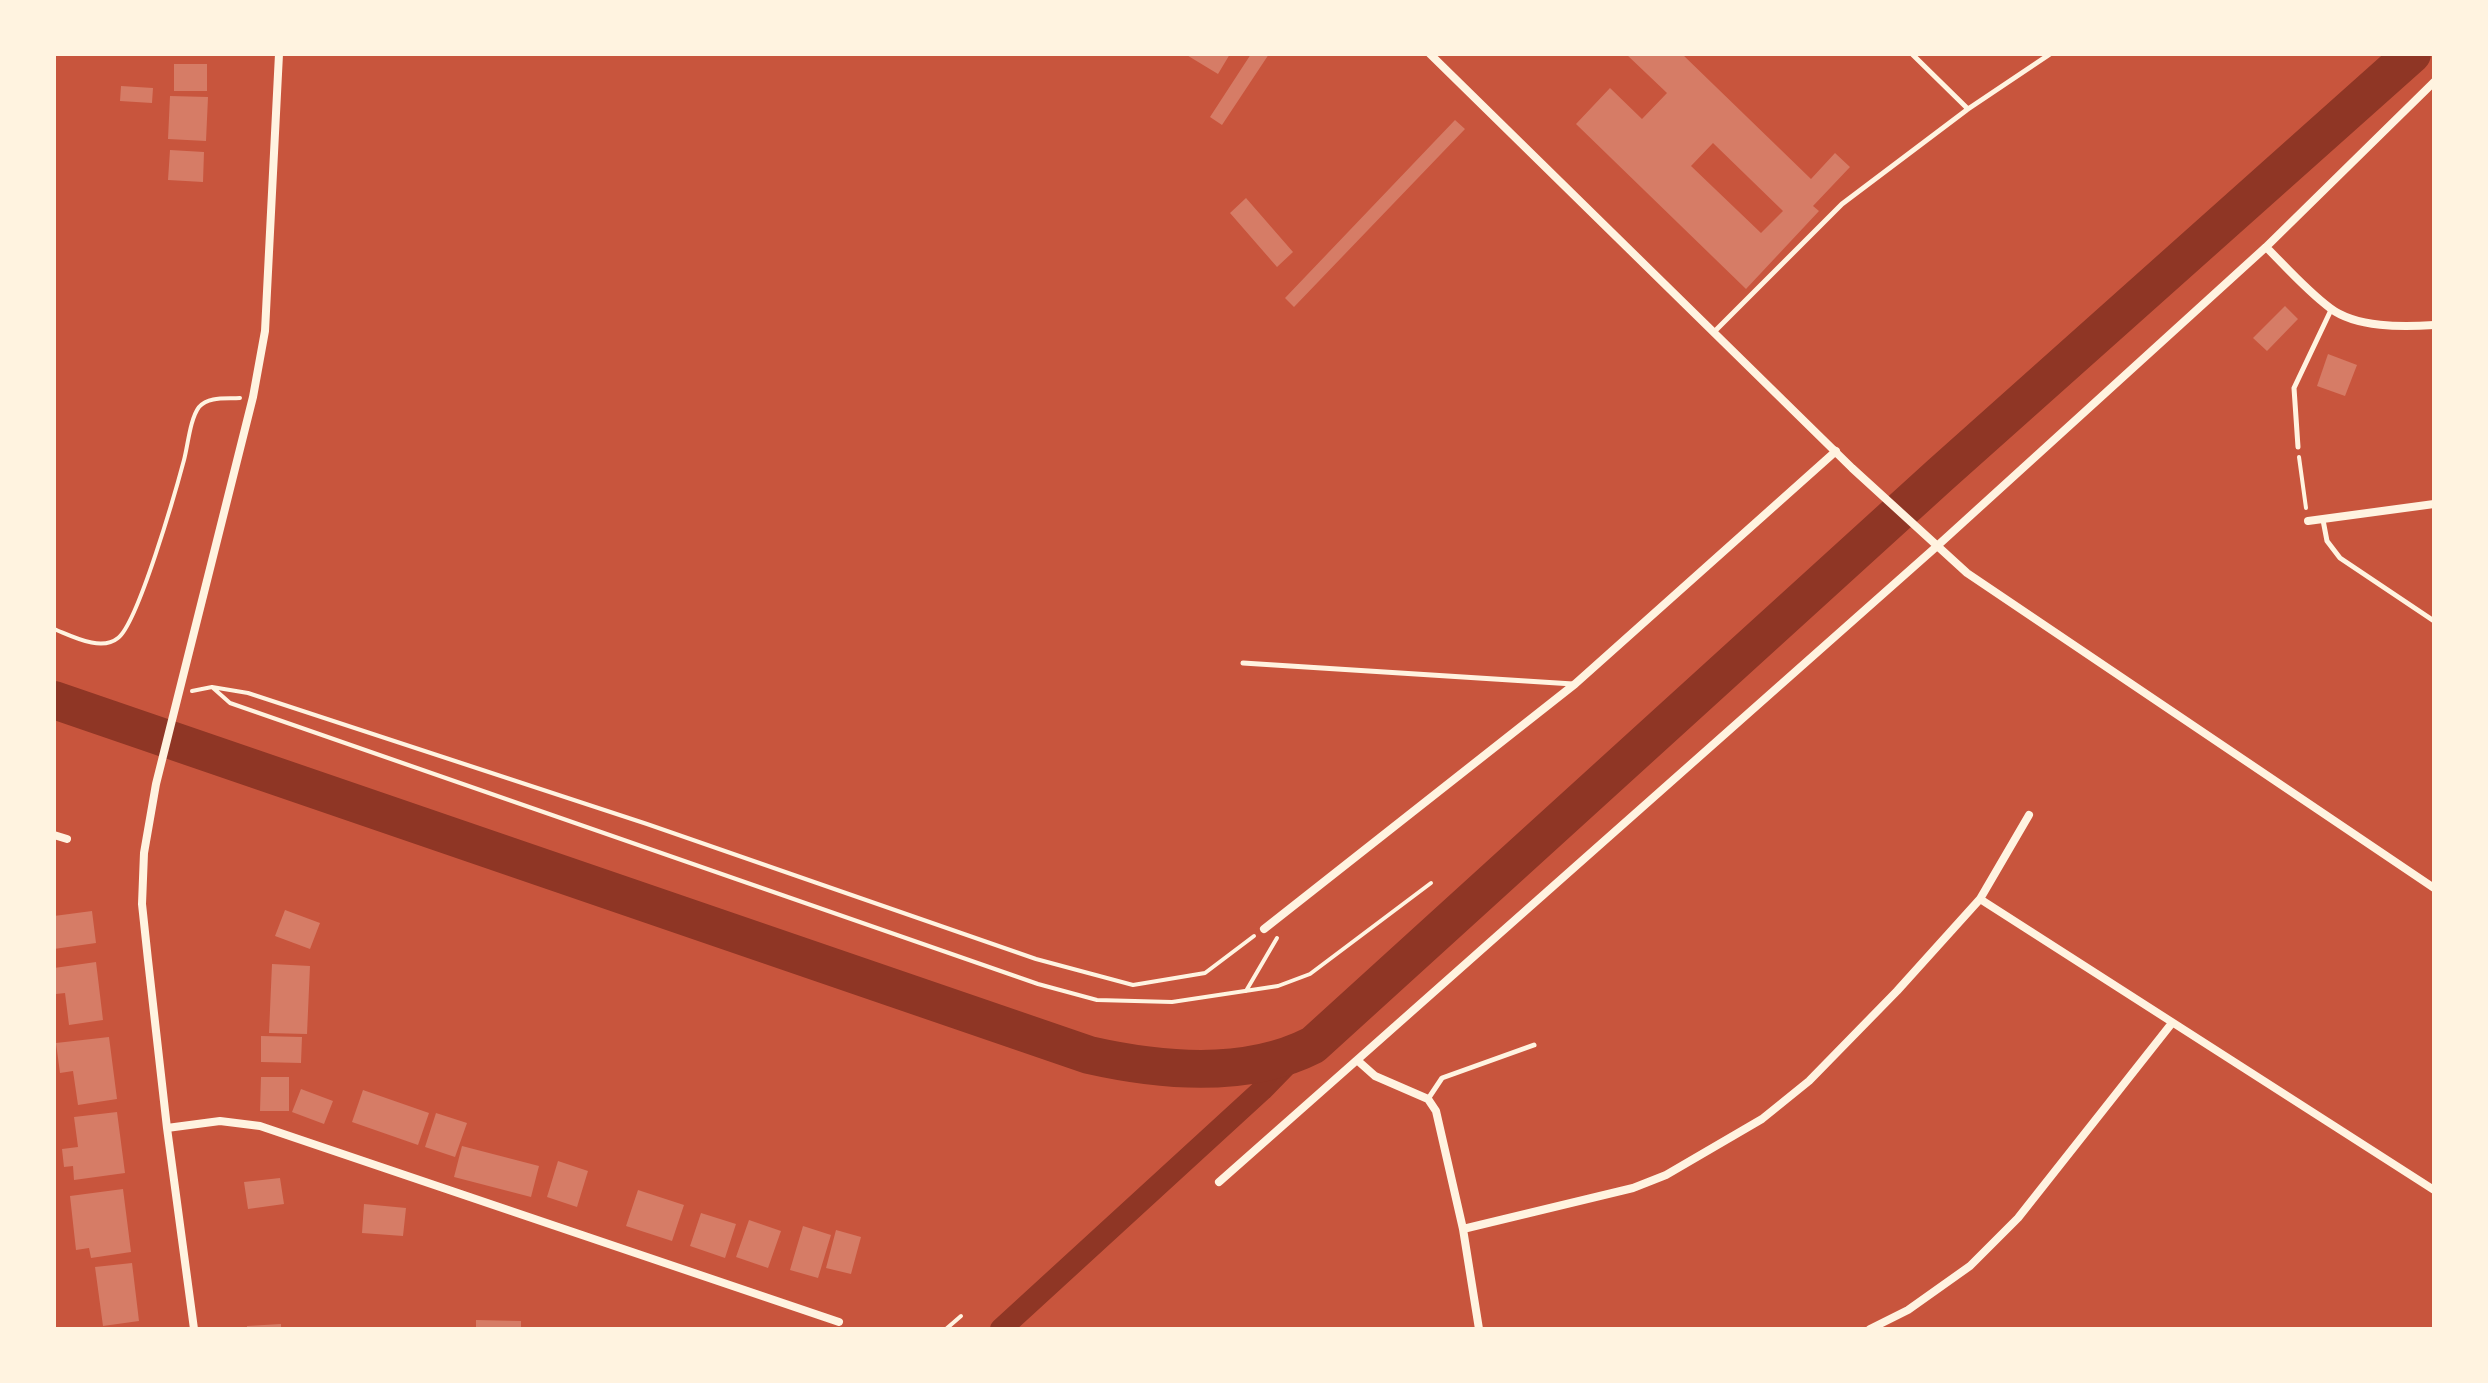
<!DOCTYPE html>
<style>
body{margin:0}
#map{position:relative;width:2488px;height:1383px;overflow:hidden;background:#c8553d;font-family:"PT Sans Narrow",sans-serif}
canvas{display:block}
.frame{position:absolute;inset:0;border:56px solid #fff3e0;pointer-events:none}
</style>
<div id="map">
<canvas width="2488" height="1383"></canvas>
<div class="frame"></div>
</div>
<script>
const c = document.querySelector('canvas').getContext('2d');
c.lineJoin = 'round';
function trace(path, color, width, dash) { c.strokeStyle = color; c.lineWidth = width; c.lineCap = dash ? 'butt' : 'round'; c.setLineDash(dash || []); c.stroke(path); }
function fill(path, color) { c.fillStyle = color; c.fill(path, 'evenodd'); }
const canal = new Path2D(`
 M 1001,1329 L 1262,1090 L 1298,1053`);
const river = new Path2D(`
 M 54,700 L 1089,1055 C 1160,1071 1247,1079 1313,1045 L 1940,475 L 2412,54`);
const building = new Path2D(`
 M 1185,54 L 1230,54 L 1218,74 Z
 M 1251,54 L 1269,54 L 1222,125 L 1210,117 Z
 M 1626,54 L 1682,54 L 1811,179 L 1835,153 L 1850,167 L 1813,206 L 1819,211 L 1746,289 L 1576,124 L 1610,88 L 1642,119 L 1667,93 ZM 1713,143 L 1783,211 L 1761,233 L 1691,166 Z
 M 174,64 L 207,64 L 207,91 L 174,91 Z
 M 121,86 L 153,88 L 152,103 L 120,101 Z
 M 170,96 L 208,97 L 206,141 L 168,139 Z
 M 1455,120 L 1465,129 L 1294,307 L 1285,298 Z
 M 170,150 L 204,152 L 203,182 L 168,180 Z
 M 1246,198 L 1293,252 L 1277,267 L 1230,213 Z
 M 2285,306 L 2298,319 L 2267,351 L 2253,338 Z
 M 2328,354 L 2357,365 L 2345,396 L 2317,386 Z
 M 285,910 L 320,923 L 310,949 L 275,936 Z
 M 92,911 L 96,943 L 54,949 L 54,916 Z
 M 96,962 L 103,1020 L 69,1025 L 65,993 L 56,994 L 54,968 Z
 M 272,964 L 310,966 L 307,1034 L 269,1033 Z
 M 261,1036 L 302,1037 L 301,1063 L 261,1062 Z
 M 109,1037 L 117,1099 L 78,1105 L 73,1071 L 60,1073 L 56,1043 Z
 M 261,1077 L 289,1077 L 289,1111 L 260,1111 Z
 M 301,1089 L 333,1101 L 324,1124 L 292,1112 Z
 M 363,1090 L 429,1113 L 418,1145 L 352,1122 Z
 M 117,1112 L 125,1173 L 74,1180 L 73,1166 L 64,1167 L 62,1149 L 78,1147 L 74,1117 Z
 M 436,1113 L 467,1123 L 455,1157 L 425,1147 Z
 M 462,1146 L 539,1166 L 531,1197 L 454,1177 Z
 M 558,1161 L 588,1171 L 577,1207 L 547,1197 Z
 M 280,1178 L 284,1204 L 248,1209 L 244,1182 Z
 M 123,1189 L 131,1252 L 91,1258 L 89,1248 L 76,1250 L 70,1196 Z
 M 638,1190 L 684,1205 L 672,1241 L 626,1226 Z
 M 364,1204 L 406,1208 L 403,1236 L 362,1233 Z
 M 701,1213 L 736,1224 L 725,1258 L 690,1246 Z
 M 749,1220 L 781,1231 L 768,1268 L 736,1257 Z
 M 803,1226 L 831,1235 L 818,1278 L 790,1270 Z
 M 836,1230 L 861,1237 L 851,1274 L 826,1268 Z
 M 132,1263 L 139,1321 L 103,1326 L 95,1267 Z
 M 476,1320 L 521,1321 L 521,1329 L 476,1329 Z
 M 281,1324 L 281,1329 L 247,1329 L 247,1326 Z`);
const path = new Path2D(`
 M 2299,457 L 2306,508
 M 54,629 C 72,636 101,652 118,638 C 138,623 176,490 184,460 C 188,445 190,419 199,407 C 209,396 226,399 240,398
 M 212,687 L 230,703 L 1038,984 L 1097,1000 L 1172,1002 L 1278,986 L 1310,974 L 1431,883
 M 192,691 L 212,687 L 248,693 L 647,824 L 1036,959 L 1133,985 L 1205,973 L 1254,936
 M 1246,991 L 1277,938
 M 946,1329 L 961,1316`);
const service = new Path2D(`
 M 1912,54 L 1968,109
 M 1714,332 L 1842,204 L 1968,109 L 2050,54
 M 2298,447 L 2294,388 L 2331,310
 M 2323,520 L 2327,541 L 2340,558 L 2434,621
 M 1243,663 L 1573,684
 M 1428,1099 L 1442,1078 L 1534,1045`);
const minor = new Path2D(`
 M 1430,54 L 1852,468 L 1967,573 L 2434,888
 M 2266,247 C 2286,267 2307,291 2330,308 C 2356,328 2403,327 2434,325
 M 2308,521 L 2434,504
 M 54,835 L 67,839
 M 1980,899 L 2434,1190
 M 1264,929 L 1575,684 L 1836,451
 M 167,1128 L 220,1121 L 260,1126 L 839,1322
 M 1219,1182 L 1357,1060
 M 1463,1229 L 1633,1188 L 1666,1175 L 1762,1119 L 1809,1081 L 1897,991 L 1980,899 L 2029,815
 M 194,1329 L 167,1128 L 148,960 L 142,904 L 144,853 L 156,784 L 253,397 L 265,331 L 279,54
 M 1479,1329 L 1463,1229 L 1436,1111 L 1428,1099 L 1375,1076 L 1357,1060 L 1936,547 L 2266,247 L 2434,82
 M 1870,1329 L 1908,1310 L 1970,1266 L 2018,1218 L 2172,1023`);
trace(canal, '#8f3625', 22);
trace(river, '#8f3625', 38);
fill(building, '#d67c66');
trace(path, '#fff3e0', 4);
trace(service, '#fff3e0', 5);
trace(minor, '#fff3e0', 8);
</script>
